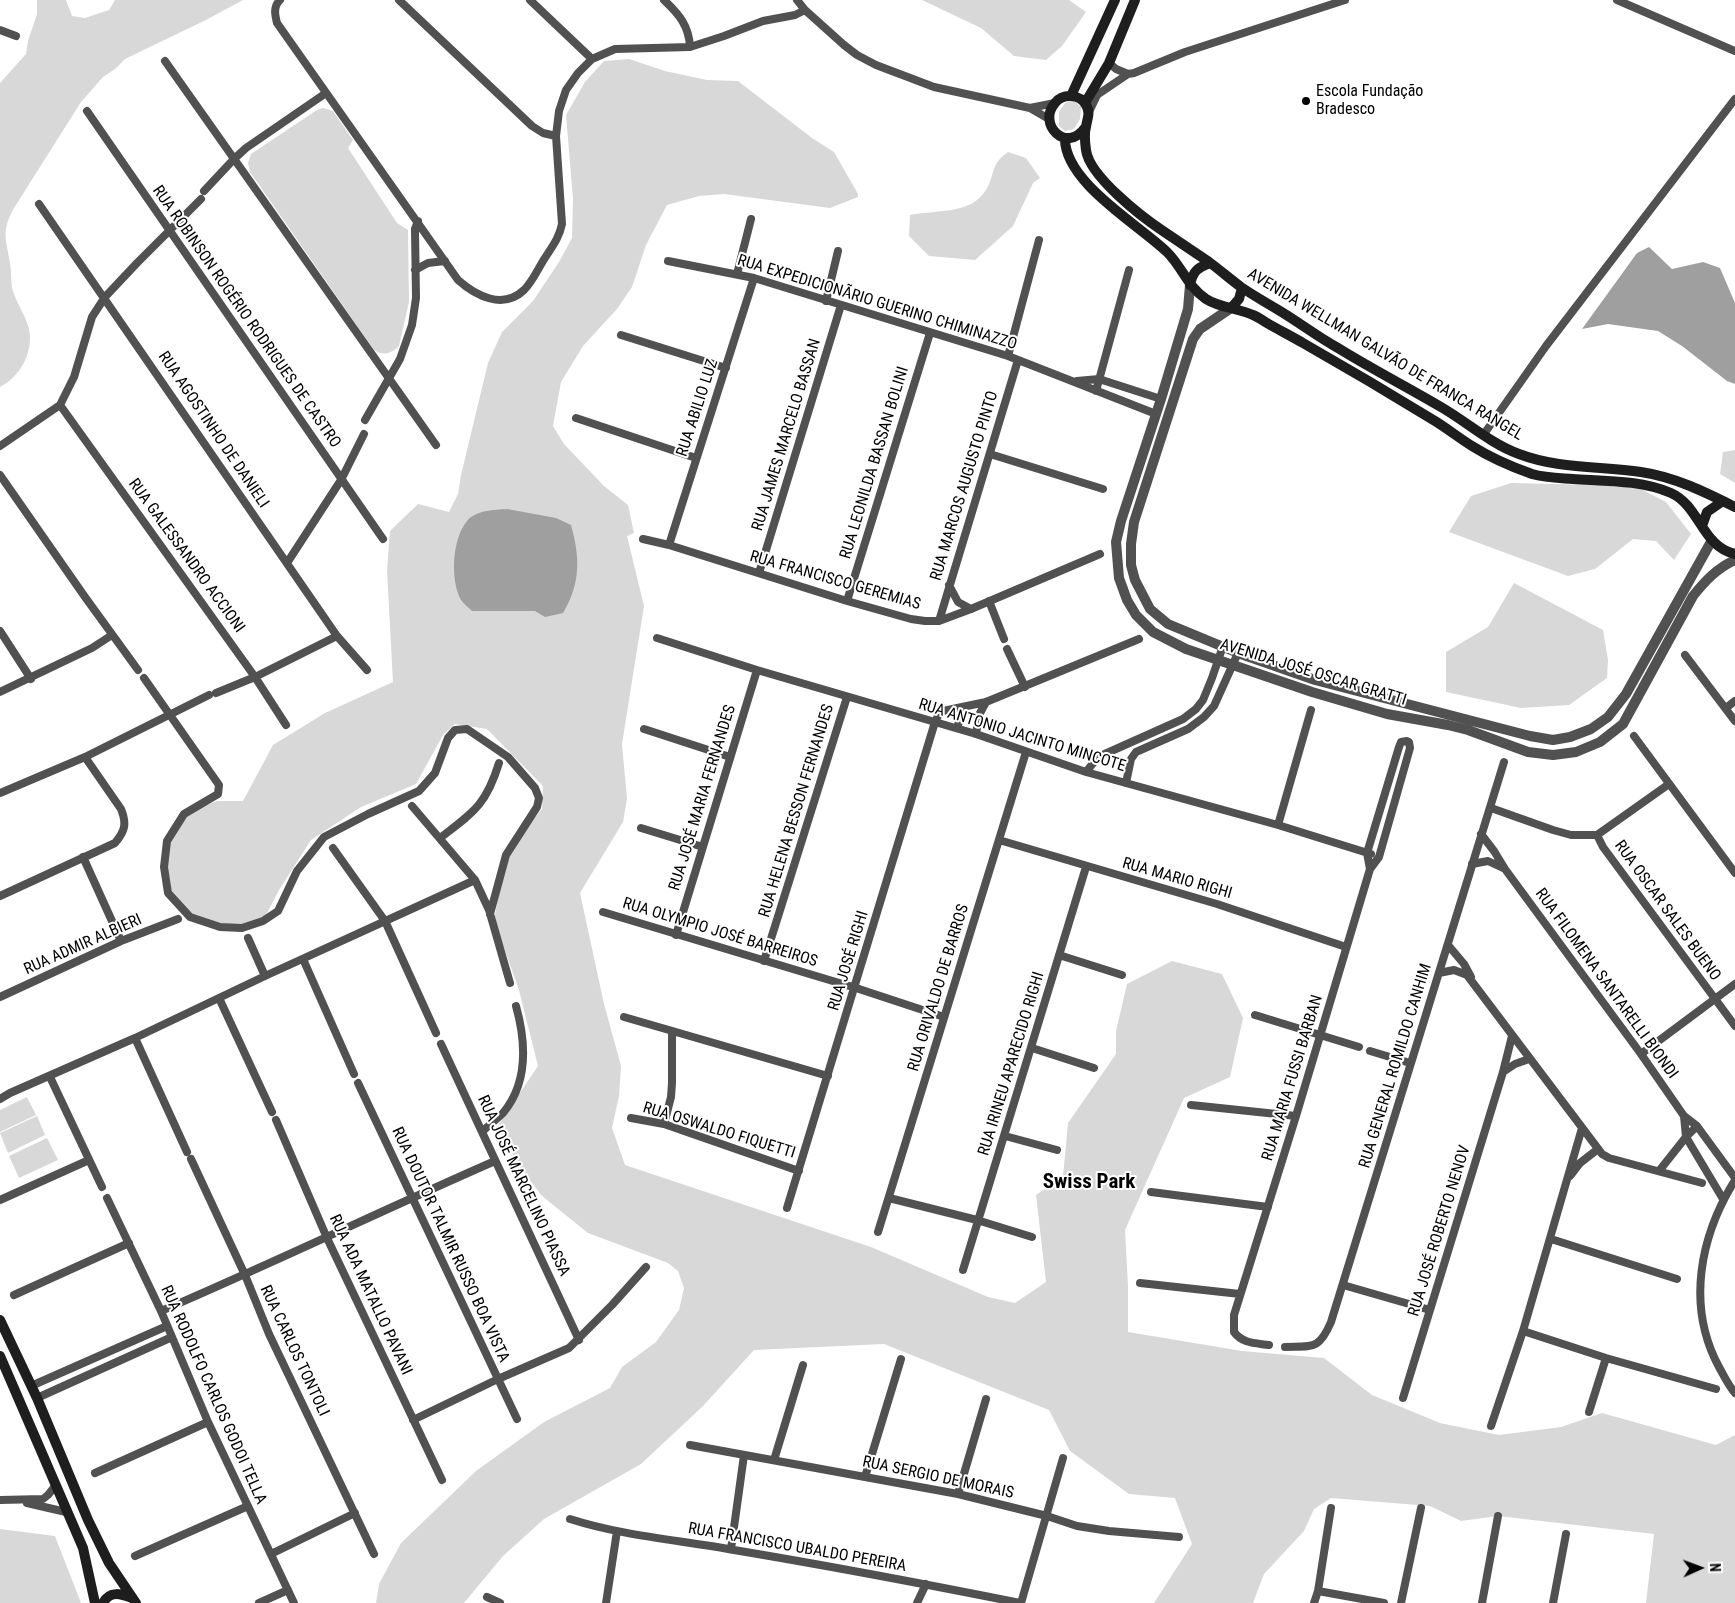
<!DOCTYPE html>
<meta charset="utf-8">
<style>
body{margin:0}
#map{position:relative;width:1735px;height:1603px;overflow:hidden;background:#fff;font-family:"Roboto Condensed",sans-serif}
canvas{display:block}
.north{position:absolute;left:1675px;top:1543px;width:50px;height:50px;-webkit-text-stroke:4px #fff;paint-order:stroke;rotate:88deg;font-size:14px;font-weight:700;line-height:20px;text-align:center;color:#000}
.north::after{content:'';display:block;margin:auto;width:18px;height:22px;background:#000;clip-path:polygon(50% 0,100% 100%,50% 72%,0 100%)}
</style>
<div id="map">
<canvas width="1735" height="1603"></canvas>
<div class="north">N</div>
</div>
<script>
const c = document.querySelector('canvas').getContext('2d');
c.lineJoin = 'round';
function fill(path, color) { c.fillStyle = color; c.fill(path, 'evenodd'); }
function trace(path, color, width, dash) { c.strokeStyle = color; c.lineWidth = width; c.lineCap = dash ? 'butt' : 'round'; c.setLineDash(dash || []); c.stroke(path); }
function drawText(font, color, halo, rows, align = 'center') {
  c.font = font + ' "Roboto Condensed",sans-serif'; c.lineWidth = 4; c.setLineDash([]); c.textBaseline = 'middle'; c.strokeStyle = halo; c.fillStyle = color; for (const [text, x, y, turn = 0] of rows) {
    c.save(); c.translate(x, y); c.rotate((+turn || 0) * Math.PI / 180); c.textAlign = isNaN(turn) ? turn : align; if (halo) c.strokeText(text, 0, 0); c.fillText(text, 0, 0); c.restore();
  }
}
const green = new Path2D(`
 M 37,0 L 66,0 L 72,16 L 85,18 L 109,10 L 115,0 L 243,0 L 206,20 L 125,59 L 115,69 L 103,77 L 81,102 L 14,208 C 1,231 6,239 10,263 C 12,274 10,284 14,294 C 18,305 26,317 29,329 C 34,352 20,377 0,387 L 0,83 L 26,54 L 28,41 L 37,14 Z
 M 922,0 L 1069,0 L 1086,12 L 1062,46 L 1046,60 L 1014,56 L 981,28 Z
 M 629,59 L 665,71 L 707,80 L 738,81 L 812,138 L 834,152 L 858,194 L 858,197 L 830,208 L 724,194 L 699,196 L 667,205 L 646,245 L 632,287 L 617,309 L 583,346 L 561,382 L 553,426 L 564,444 L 604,486 L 628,505 L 634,533 L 627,536 L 644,606 L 622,744 L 627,799 L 623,822 L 580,893 L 604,1004 L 621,1066 L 619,1096 L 612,1128 L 625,1165 L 871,1247 L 988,1297 L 1015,1303 L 1046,1282 L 1036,1195 L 1063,1176 L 1068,1123 L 1116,1054 L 1116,1031 L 1127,984 L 1172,961 L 1222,974 L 1243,1018 L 1230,1077 L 1184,1098 L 1125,1230 L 1128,1286 L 1128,1332 L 1242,1351 L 1324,1358 L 1372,1395 L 1440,1423 L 1499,1435 L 1561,1427 L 1602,1413 L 1716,1445 L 1735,1435 L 1735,1603 L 1646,1603 L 1654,1534 L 1498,1516 L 1461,1521 L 1430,1506 L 1331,1498 L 1314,1509 L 1304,1531 L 1264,1574 L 1253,1603 L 1154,1603 L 1192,1544 L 1175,1498 L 1129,1494 L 1070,1451 L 1049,1410 L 884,1344 L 754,1350 L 703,1406 L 641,1464 L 544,1519 L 503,1556 L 464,1603 L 376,1603 L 379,1584 L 401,1543 L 476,1471 L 544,1422 L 610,1388 L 622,1367 L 656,1342 L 679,1310 L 684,1288 L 678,1271 L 668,1263 L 588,1233 L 542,1196 L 519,1166 L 497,1127 L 538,1066 L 519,990 L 494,920 L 506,855 L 542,809 L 543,786 L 487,729 L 455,724 L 443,735 L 416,784 L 361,807 L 311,840 L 279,890 L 263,921 L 242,928 L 190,917 L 168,893 L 167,841 L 184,814 L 217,801 L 243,801 L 273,745 L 325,713 L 393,682 L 387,571 L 390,531 L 418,504 L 449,512 L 458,494 L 461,475 L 488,363 L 502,332 L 533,301 L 559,262 L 572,238 L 573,199 L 566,115 L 585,82 L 604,61 Z
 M 1073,100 L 1081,107 L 1080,119 L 1074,129 L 1065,131 L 1059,126 L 1059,112 L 1065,103 Z
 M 323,108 L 333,111 L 353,140 L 348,148 L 397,223 L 408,230 L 409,302 L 399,346 C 391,354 383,356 374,350 L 250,172 L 248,163 L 251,154 L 317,110 Z
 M 1008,152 L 1026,158 L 1040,178 L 1033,183 L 1013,226 L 975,260 L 929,256 L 909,236 L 910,215 C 938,209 976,216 989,184 C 996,167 992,164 1008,152 Z
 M 1735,450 L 1735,483 L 1720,474 L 1723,452 Z
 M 1511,483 L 1635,486 L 1666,502 L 1691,534 L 1674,560 L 1656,541 L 1633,539 L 1595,569 L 1568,576 L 1449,532 L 1471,496 Z
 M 1514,583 L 1603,630 L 1608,660 L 1607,678 L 1569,705 L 1521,708 L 1446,692 L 1446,652 L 1488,627 Z
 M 27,1097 L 36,1115 L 0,1132 L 0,1110 Z
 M 37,1116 L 45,1135 L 8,1153 L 0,1133 Z
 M 47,1138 L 58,1160 L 19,1178 L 9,1156 Z
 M 0,1529 L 55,1536 L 81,1603 L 0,1603 Z`);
const water = new Path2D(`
 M 1649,247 L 1672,269 L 1703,262 L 1720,268 L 1735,303 L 1735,384 L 1727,381 L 1682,346 L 1658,331 L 1608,324 L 1582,329 L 1637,253 Z
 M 507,509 L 556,518 L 571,525 C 580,557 581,583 563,613 L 545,617 L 535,611 L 472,611 C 469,608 464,604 461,600 C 450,580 452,539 467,521 C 476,510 494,510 507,509 Z`);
const minor = new Path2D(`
 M 280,0 C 273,7 275,15 277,23 L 458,280 C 476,296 503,310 524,290 C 532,282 537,271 543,261 C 551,248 559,239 562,224 L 556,136 L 559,111 L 566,90 L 578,73 L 592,59 L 615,49 L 690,47 L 724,36 L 763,21 L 795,15 L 805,10
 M 399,0 L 532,126 L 543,133 L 556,136
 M 530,0 L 592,59
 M 664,0 C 679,14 689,26 690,47
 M 797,0 L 805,10 L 844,45 L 857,55 L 876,65 L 934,87 L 1030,108 L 1049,119
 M 1617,0 L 1735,51
 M 0,30 L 16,36
 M 165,61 L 436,445
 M 1109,63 L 1116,69 L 1128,74
 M 1030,108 L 1055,103
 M 87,111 L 383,539
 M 1089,112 L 1097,95 L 1128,74 L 1134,73 L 1185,52 L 1345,0
 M 204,191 L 234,159 L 246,148 L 326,93
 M 39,204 L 337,636 L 367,670
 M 668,261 L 754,278 L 1008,356 L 1156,414
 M 415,270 L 428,263 L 445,261
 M 737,274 L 751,219
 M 826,301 L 838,251
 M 621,335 L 726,368
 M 1008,356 L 1039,240
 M 1077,381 L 1099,379 L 1161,399
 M 1096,391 L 1129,270
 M 60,405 L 255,677 L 286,725
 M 576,418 L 696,458
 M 365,420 L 400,359 L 412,325 L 416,298 L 415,229 L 418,221
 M 1484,434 L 1546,346 L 1735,99
 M 0,446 L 60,405 L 74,377 L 92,317 L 105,297 L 137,263 L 201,199
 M 990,454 L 1103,489
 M 0,475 L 85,597 L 138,670
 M 643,539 L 669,545 L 847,601 L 911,619 L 925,621 L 939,621 L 971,609 L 1100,554
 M 669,545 L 754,278
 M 287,563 L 341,480 L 364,434
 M 759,573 L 841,305
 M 949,585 L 958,602 L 971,609
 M 847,601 L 930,333
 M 989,601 L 1004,639
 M 939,621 L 1018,360
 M 0,631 L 31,679
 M 657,638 L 757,670 L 976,734 L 1086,772 L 1278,825 L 1371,854
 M 1007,649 L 1025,687
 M 1685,655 L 1735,721
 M 144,678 L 219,785 L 218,794 L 184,814 L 167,841 L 164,867 L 168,893 L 190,917 L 220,927 L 242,928 L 263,921 L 278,911 L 297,871 L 324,837 L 368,814 L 419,791 L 435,773 L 448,738 L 455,730 L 467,729 L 508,757 L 535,788 L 539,798 L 537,807 L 506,855 L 490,914
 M 0,692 L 92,648 L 112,635
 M 216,693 L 255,677 L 337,636
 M 1726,708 L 1735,701
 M 957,728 L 964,707
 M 644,729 L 730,757
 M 976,734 L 979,715 L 986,702
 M 1634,736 L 1735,873
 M 1086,772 L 1098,757 L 1183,719 L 1196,709 L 1203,700 L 1212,678 L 1223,646
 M 1126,783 L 1131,759 L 1136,752 L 1188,729 L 1204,717 L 1214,706 L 1238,653
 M 0,793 L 85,757 L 209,695
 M 412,806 L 475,880 L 489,910 L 510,983
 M 1491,808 L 1553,830 L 1571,835 L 1597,835 L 1669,784
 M 1278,825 L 1311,710
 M 641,828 L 703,847
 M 1481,834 L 1494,851 L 1505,869 L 1641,1054 L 1684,1116 L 1697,1126 L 1735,1178
 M 1597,835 L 1603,847 L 1735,1026
 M 440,838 C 474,812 486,805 499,763
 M 999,840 L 1217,904 L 1346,947
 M 333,848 L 385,921 L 436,1033
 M 83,857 L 121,941
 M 1472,864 L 1488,861 L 1503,868
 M 0,896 L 115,843 C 125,831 127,824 121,809 L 85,757
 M 603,912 L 856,988 L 944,1017
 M 676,935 L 757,670
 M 248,938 L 265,976
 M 1448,945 L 1464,964 L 1471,977
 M 1059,955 L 1122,975
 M 303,959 L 354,1074
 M 764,961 L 847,697
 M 1439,973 L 1454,970 L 1467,975 L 1602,1154 L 1609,1158 L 1702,1183
 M 0,997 L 121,941 L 178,919
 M 219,998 L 272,1112
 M 1255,1015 L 1359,1047
 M 624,1017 L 828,1076
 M 135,1038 L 187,1152
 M 441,1044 L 579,1340
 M 1032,1048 L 1094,1068
 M 1370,1051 L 1410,1063
 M 1641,1054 L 1735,984
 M 1503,1072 L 1515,1064 L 1529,1059
 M 50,1077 L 102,1187
 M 358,1083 L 517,1419
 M 0,1099 L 10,1093 L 135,1038 L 265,976 L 475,880
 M 1191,1105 L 1296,1116
 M 1684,1116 L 1686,1137 L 1723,1199
 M 631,1118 L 664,1124 L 799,1171
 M 276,1120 L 327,1238 L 442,1480
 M 664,1124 L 671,1097 L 672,1083 L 672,1032
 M 483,1131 C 489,1125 497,1119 503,1113 C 529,1082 526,1042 516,1006
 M 1005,1136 L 1057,1150
 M 191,1159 L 245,1275 L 269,1334 L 374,1554
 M 1659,1171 L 1686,1137 L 1697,1126
 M 1570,1176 L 1580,1163 L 1598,1149
 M 1735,1180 C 1700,1236 1686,1306 1719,1367 C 1724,1376 1728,1385 1735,1393
 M 1151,1192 L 1268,1207
 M 107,1198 L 161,1311 L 208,1422 L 294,1603
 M 889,1198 L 977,1220 L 1032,1237
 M 0,1200 L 89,1160
 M 787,1208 L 935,722 L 939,714 L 943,711 L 986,702 L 1139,639
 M 878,1232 L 1026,752
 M 1551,1239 L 1677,1279
 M 963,1270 L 1086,867
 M 1140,1283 L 1240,1294
 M 1343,1285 L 1430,1310
 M 14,1295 L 129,1243
 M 161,1311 C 273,1263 383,1210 495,1161
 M 1523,1331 L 1606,1358 L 1716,1389
 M 1269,1345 C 1255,1343 1243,1344 1234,1332 L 1234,1315 L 1296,1116 L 1370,869 L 1379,857 L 1410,748 L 1409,742 L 1407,741 L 1401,742 L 1399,747 L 1367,853 L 1370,869
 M 1285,1347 C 1313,1346 1319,1350 1331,1322 L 1504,762
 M 31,1386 L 167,1326
 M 37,1398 L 172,1337
 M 1403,1398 L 1503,1072 L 1512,1036
 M 1589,1412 L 1606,1358
 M 413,1420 L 498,1379 L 569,1348 L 612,1305 L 646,1267
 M 1491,1426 L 1523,1331 L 1582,1128
 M 690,1445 L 958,1494 L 1047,1516 L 1077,1526 L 1109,1531 L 1179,1537
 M 774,1460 L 803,1365
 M 95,1473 L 208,1422
 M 865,1477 L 901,1359
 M 958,1494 L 986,1399
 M 0,1500 L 43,1499 L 48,1495 L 56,1485
 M 27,1503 L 66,1512
 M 570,1519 C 623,1536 679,1540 734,1550 C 830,1566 925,1584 1020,1603
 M 731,1549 L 744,1455
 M 271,1554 L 355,1513
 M 135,1556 L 248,1506
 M 1318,1591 L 1384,1603
 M 487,1597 L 500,1603
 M 259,1603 L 288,1590
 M 606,1603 L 617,1531
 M 917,1603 L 926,1584
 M 1021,1603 L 1063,1458
 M 1314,1603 L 1318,1591 L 1331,1508
 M 1401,1603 L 1421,1508
 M 1482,1603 L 1498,1516
 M 1553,1603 L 1566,1534`);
const tertiary = new Path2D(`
 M 1190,285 L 1188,309 L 1161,399 L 1121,521 L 1116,542 L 1119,578 L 1127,600 L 1136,615 L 1153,632 L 1186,649 L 1312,692 L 1387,714 L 1448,725 L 1468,730 L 1528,752 L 1553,755 L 1576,752 L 1600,742 L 1623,724 L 1693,596 C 1705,581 1717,568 1735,560
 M 1231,308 L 1200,329 L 1193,339 L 1134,522 L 1131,544 L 1131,565 L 1135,580 L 1150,609 L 1168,624 L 1238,653 L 1315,680 L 1530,736 L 1553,740 L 1570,737 L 1591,729 L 1608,717 L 1626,694 L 1712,540`);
const secondary = new Path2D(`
 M 1071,96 L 1115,0
 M 1085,103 L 1109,63 L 1135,0
 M 1085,128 C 1066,154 1037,124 1055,103 C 1063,93 1080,94 1086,105 C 1091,113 1087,119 1086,127 C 1084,134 1085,143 1086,150 C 1089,176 1142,217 1163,231 C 1178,241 1194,252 1209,262 C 1220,270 1230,279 1241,287 C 1254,296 1267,303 1280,311 C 1300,323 1318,337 1338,348 C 1372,369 1407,387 1441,407 C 1467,422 1491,444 1519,454 C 1558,469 1601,466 1641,472 C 1675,477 1705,492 1735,507
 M 1065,138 C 1064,182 1138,224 1167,252 C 1183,268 1187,286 1206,299 C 1220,308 1238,308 1253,315 C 1258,317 1262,320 1267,323 C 1279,330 1291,336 1303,343 C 1347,368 1391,394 1435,421 C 1448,429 1459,438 1472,446 C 1491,458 1512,467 1532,474 C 1546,478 1560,478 1573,479 C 1605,481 1641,480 1671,493 C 1700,506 1702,547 1735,554
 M 1190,285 C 1193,271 1197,268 1210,263
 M 1231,308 L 1239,299 L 1242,288
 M 1702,526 L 1707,512 L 1723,501
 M 0,1320 L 37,1398 L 88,1520 L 109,1563 L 136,1603
 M 0,1356 L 83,1548 L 95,1603
 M 103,1603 C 110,1590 121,1594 132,1598`);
const markers = [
 [1306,101,5,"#000"]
];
const poiNames = [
 ["Escola Fundação",1316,92],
 ["Bradesco",1316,110]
];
const streetNames = [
 ["RUA EXPEDICIONÃRIO GUERINO CHIMINAZZO",877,303,17],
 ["RUA ROBINSON ROGÉRIO RODRIGUES DE CASTRO",246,317,55],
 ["AVENIDA WELLMAN GALVÃO DE FRANCA RANGEL",1385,355,31],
 ["RUA ABILIO LUZ",698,408,-72],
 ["RUA AGOSTINHO DE DANIELI",213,430,56],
 ["RUA JAMES MARCELO BASSAN",787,435,-73],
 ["RUA LEONILDA BASSAN BOLINI",875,463,-73],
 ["RUA MARCOS AUGUSTO PINTO",965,486,-73],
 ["RUA GALESSANDRO ACCIONI",186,556,54],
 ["RUA FRANCISCO GEREMIAS",835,581,16],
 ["AVENIDA JOSÉ OSCAR GRATTI",1313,673,17],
 ["RUA ANTONIO JACINTO MINCOTE",1022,736,17],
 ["RUA JOSÉ MARIA FERNANDES",703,798,-73],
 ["RUA HELENA BESSON FERNANDES",797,811,-73],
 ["RUA MARIO RIGHI",1177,879,16],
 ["RUA OSCAR SALES BUENO",1667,911,54],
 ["RUA OLYMPIO JOSÉ BARREIROS",720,933,17],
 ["RUA ADMIR ALBIERI",83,945,-24],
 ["RUA JOSÉ RIGHI",849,961,-73],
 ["RUA FILOMENA SANTARELLI BIONDI",1606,984,54],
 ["RUA ORIVALDO DE BARROS",939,988,-73],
 ["RUA IRINEU APARECIDO RIGHI",1012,1064,-73],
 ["RUA GENERAL ROMILDO CANHIM",1396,1066,-73],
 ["RUA MARIA FUSSI BARBAN",1293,1078,-73],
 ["RUA OSWALDO FIQUETTI",719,1131,17],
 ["RUA JOSÉ MARCELINO PIASSA",523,1186,65],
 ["RUA JOSÉ ROBERTO NENOV",1440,1231,-73],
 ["RUA DOUTOR TALMIR RUSSO BOA VISTA",450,1245,65],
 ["RUA ADA MATALLO PAVANI",370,1295,65],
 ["RUA CARLOS TONTOLI",294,1351,65],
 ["RUA RODOLFO CARLOS GODOI TELLA",213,1395,66],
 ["RUA SERGIO DE MORAIS",938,1478,12],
 ["RUA FRANCISCO UBALDO PEREIRA",797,1548,10]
];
const districtNames = [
 ["Swiss Park",1089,1183]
];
fill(green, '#d8d8d8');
fill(water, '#9f9f9f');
trace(minor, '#515151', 8);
trace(tertiary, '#515151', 10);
trace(secondary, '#1e1e1e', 10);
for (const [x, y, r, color] of markers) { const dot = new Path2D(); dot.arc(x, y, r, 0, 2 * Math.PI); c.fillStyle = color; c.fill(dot); trace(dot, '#fff', 2); }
drawText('16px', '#000', '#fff', poiNames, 'left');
drawText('16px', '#000', '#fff', streetNames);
drawText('bold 21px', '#000', '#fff', districtNames);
</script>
